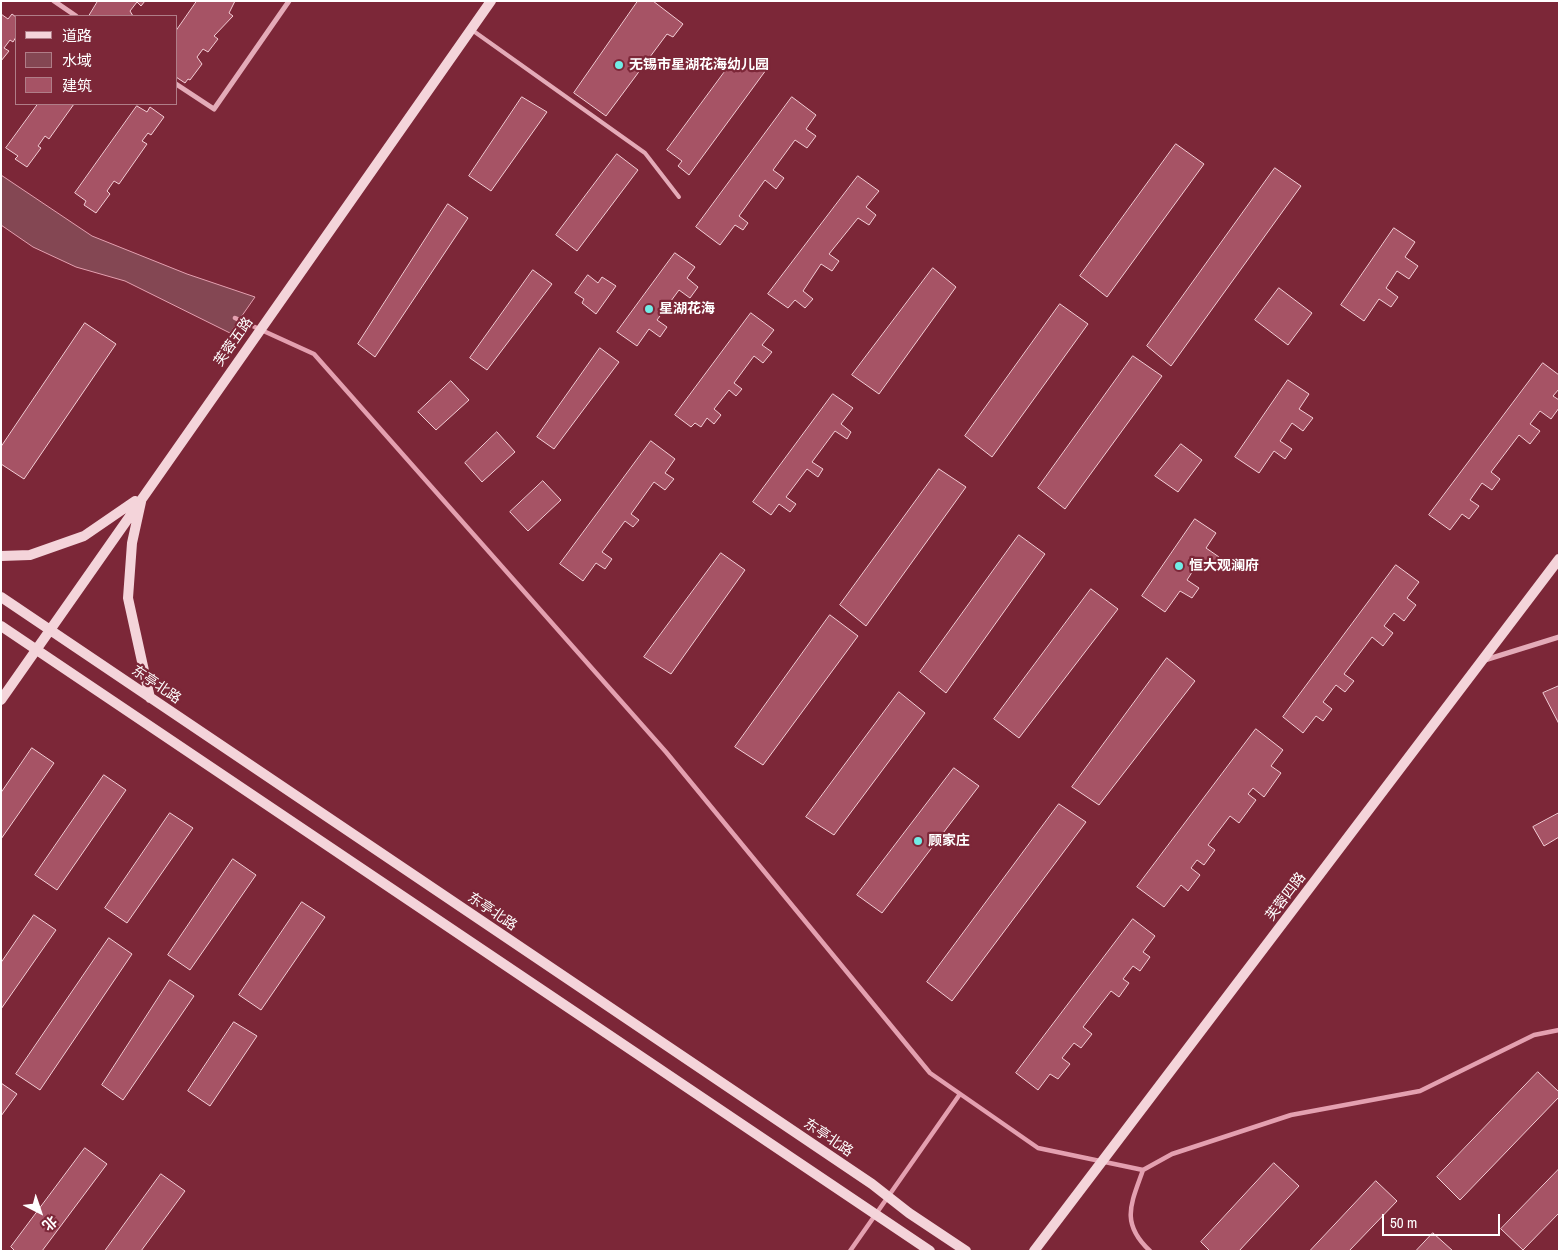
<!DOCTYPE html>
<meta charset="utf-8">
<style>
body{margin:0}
#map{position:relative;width:1560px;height:1252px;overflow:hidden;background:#7c2738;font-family:"Archivo Narrow","Noto Sans SC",sans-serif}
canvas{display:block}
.frame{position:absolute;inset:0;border:2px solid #fff;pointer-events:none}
.legend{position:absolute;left:15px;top:15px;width:162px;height:90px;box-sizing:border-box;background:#7c2738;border:1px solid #b07d88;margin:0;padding:6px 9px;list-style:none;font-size:15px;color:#fff}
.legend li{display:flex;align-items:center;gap:10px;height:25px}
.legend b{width:25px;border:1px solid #b07d88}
.north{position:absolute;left:15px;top:1187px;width:50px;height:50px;-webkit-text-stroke:4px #7c2738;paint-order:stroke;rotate:139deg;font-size:14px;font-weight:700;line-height:20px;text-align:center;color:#fff}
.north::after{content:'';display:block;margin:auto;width:18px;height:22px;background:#fff;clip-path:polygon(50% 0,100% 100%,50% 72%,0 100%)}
.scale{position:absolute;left:1382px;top:1214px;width:118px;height:22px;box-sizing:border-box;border:2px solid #fff;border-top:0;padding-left:6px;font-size:15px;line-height:18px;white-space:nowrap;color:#fff;-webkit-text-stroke:4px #7c2738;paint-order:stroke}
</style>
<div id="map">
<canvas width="1560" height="1252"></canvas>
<div class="frame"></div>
<ul class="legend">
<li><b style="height:6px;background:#f4d4da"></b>道路</li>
<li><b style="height:14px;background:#844753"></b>水域</li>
<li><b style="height:14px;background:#a65365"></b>建筑</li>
</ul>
<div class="north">北</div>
<div class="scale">50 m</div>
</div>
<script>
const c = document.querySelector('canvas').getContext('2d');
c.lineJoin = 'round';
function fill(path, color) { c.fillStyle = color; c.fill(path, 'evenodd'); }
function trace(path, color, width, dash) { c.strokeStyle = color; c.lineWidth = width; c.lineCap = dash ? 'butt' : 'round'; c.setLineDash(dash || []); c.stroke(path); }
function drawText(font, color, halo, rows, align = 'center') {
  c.font = font + ' "Archivo Narrow","Noto Sans SC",sans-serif'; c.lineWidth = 4.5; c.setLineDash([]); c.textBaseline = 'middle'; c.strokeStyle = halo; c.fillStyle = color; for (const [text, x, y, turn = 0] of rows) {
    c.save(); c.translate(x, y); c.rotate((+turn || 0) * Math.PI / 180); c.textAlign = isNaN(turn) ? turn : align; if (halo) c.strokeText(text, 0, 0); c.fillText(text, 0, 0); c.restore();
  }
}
const water = new Path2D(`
 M 1,175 L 92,236 L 187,274 L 255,297 L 230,333 L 125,281 L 76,267 L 33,247 L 1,225 Z`);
const stream = new Path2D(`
 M 235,318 L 314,354 L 666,752 L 930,1073 L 1038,1148 L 1143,1170 C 1131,1204 1120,1223 1150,1251
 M 1143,1170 L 1172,1154 L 1291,1115 L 1420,1091 L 1534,1035 L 1559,1030
 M 850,1251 L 960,1094`);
const building = new Path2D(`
 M 98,1 L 145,1 L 141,6 L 137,2 L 130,11 L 133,16 L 89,16 Z
 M 197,1 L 235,1 L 229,13 L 233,16 L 214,36 L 218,39 L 208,52 L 203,49 L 197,57 L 202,64 L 190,80 L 188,79 L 185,83 L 176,77 L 176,31 Z
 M 638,1 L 653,1 L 683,24 L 673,37 L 667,34 L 606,116 L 574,93 Z
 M 1,14 L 8,19 L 12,14 L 16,17 L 16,37 L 13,42 L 10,40 L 4,48 L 9,51 L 1,61 Z
 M 735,58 L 752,70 L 757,63 L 766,70 L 689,175 L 678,166 L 682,161 L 667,150 Z
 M 522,97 L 547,112 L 491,191 L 469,176 Z
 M 792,97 L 816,115 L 806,129 L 816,136 L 807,148 L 795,140 L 773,170 L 784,178 L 776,189 L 765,180 L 739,216 L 748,223 L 743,230 L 735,225 L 720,245 L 696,227 Z
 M 38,104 L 74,104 L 49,139 L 45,136 L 38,146 L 41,148 L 27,167 L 15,159 L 18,156 L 6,148 Z
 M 137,106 L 147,112 L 150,107 L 164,117 L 151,135 L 148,133 L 142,141 L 147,144 L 119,184 L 114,181 L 107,191 L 110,194 L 96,213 L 84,205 L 86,201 L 75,193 Z
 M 1176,144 L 1204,164 L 1107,297 L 1080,276 Z
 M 617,154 L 638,170 L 577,251 L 556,235 Z
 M 1275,168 L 1301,186 L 1171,366 L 1147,346 Z
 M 858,176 L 879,191 L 866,207 L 876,215 L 869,225 L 858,218 L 829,254 L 839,261 L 832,271 L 821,264 L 803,291 L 813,299 L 805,308 L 795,300 L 788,308 L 768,294 Z
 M 448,204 L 468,218 L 375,357 L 358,344 Z
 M 1394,228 L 1415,242 L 1405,257 L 1418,266 L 1409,279 L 1397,271 L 1386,288 L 1398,297 L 1391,307 L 1379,299 L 1364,321 L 1341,305 Z
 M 675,253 L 695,267 L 687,278 L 698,287 L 690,298 L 679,290 L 657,320 L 667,327 L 660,337 L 649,329 L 637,346 L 617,332 Z
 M 933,268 L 956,287 L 879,394 L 852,375 Z
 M 533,270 L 552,284 L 487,370 L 470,358 Z
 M 588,275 L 598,283 L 602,277 L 616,286 L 596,314 L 582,303 L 584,299 L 575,293 Z
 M 1279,288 L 1312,313 L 1288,345 L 1255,320 Z
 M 1060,304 L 1088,324 L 992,457 L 965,436 Z
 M 751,313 L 774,330 L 762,345 L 772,352 L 763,363 L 754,356 L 734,383 L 742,389 L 736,396 L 729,390 L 714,409 L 721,415 L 714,424 L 707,418 L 701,427 L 695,423 L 691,427 L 675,415 Z
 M 85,323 L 116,344 L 24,479 L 1,464 L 1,447 Z
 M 600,348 L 619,362 L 554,449 L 537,437 Z
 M 1133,356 L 1162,376 L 1065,509 L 1038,488 Z
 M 1543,363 L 1559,375 L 1559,389 L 1553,396 L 1559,400 L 1559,408 L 1551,419 L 1540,411 L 1530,424 L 1540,431 L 1530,444 L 1519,435 L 1491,472 L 1500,479 L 1492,490 L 1482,483 L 1470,500 L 1479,506 L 1469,519 L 1462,514 L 1450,530 L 1429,515 Z
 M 1288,380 L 1309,394 L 1299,409 L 1313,418 L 1303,431 L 1292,423 L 1280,441 L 1292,449 L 1285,459 L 1274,451 L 1259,473 L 1235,457 Z
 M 451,381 L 469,400 L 436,430 L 418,412 Z
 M 833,394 L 853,408 L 841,424 L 851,432 L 847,439 L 835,431 L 812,462 L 823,469 L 818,477 L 807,469 L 786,497 L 796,504 L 790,512 L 779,504 L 771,515 L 753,502 Z
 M 497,432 L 515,452 L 482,482 L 465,463 Z
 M 651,441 L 675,459 L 665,473 L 674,479 L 665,490 L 654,482 L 631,514 L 639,520 L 633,527 L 625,521 L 602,552 L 612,559 L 605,569 L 596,563 L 583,581 L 560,564 Z
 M 1181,444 L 1202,460 L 1178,492 L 1155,476 Z
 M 939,469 L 966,487 L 866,626 L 840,605 Z
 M 543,481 L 561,500 L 528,531 L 510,512 Z
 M 1195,519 L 1216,533 L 1206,548 L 1219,557 L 1210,570 L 1198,563 L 1187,580 L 1199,588 L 1192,598 L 1180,591 L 1165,612 L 1142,596 Z
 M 1019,535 L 1045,554 L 946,693 L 920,672 Z
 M 721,553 L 745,570 L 671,674 L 644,657 Z
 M 1396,565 L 1419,582 L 1407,598 L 1416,605 L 1404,621 L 1394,613 L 1384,626 L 1393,633 L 1383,646 L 1372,637 L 1344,674 L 1354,681 L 1345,692 L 1336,685 L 1323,702 L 1332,709 L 1323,721 L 1316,716 L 1303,733 L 1283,717 Z
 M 1091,589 L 1118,609 L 1019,738 L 994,719 Z
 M 830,615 L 858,636 L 763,765 L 735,747 Z
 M 1167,658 L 1195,681 L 1099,805 L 1072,787 Z
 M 1559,686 L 1559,724 L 1543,693 Z
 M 899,692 L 925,713 L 834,835 L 806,817 Z
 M 1256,729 L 1283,750 L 1271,766 L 1281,773 L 1264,797 L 1253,788 L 1248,794 L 1256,800 L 1239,823 L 1230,816 L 1208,845 L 1215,850 L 1204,865 L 1197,860 L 1191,868 L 1200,875 L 1188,891 L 1181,885 L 1164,907 L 1137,887 Z
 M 32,748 L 54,763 L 1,839 L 1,793 Z
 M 954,768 L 979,786 L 882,913 L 857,895 Z
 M 104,775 L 126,790 L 57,890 L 35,875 Z
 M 1059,804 L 1086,822 L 952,1001 L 927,982 Z
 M 170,813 L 193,828 L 127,923 L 105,908 Z
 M 1559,813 L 1559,837 L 1544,846 L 1533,827 Z
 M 233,859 L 256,875 L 190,970 L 168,955 Z
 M 302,902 L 325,917 L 261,1010 L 239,995 Z
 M 34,915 L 56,930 L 1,1009 L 1,963 Z
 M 1133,919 L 1155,936 L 1143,952 L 1150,957 L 1140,971 L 1133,966 L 1123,979 L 1129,983 L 1119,997 L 1111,991 L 1083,1027 L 1092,1034 L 1081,1048 L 1074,1043 L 1062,1058 L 1070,1064 L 1058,1079 L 1050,1074 L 1038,1090 L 1016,1073 Z
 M 109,938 L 132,954 L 40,1090 L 16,1074 Z
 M 170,980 L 194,996 L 123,1100 L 102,1085 Z
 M 234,1022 L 257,1036 L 210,1106 L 188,1091 Z
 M 1538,1072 L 1559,1092 L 1559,1097 L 1460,1200 L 1437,1177 Z
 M 1,1083 L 17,1094 L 1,1116 Z
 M 85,1148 L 107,1164 L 42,1251 L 15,1251 L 11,1247 Z
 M 1274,1163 L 1299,1186 L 1239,1251 L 1210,1251 L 1201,1242 Z
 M 1559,1169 L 1559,1213 L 1523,1250 L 1501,1229 Z
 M 161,1174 L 185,1191 L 141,1251 L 105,1251 Z
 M 1376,1181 L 1397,1201 L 1349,1251 L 1310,1251 Z
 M 1433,1233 L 1453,1251 L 1416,1251 Z`);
const lane = new Path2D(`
 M 472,30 L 645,153 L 679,197`);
const street = new Path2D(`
 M 54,1 L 76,16
 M 176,84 L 214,109 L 289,1
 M 1485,660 L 1559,637`);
const secondary = new Path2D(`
 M 141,502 L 132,543 L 128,598 L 150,698
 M 1,556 L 30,555 L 84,536 L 135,501
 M 1,597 L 872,1184 L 909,1213 L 966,1251
 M 1,626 L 930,1251
 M 1,700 L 491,1
 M 1034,1251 L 1559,559`);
const markers = [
 [619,65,5,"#71ece6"],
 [649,309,5,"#71ece6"],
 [1179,566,5,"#71ece6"],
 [918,841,5,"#71ece6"]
];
const poiNames = [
 ["无锡市星湖花海幼儿园",629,65],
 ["星湖花海",659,309],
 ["恒大观澜府",1189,566],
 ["顾家庄",928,841]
];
const streetNames = [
 ["芙蓉五路",234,342,-55],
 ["东亭北路",156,685,34],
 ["芙蓉四路",1286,897,-53],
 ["东亭北路",492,912,34],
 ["东亭北路",828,1138,34]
];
fill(water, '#844753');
trace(water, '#e4a0b0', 1);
trace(stream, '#e4a0b0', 4.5);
fill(building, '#a65365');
trace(building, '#f3ced6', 1);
trace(lane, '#e4abb8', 4);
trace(street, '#e4abb8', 5);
trace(secondary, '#f4d4da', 10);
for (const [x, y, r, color] of markers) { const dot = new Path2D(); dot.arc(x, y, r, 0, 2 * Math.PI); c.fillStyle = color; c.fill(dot); trace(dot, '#7c2738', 2); }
drawText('bold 14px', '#fff', '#7c2738', poiNames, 'left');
drawText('14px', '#fff', '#7c2738', streetNames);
</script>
